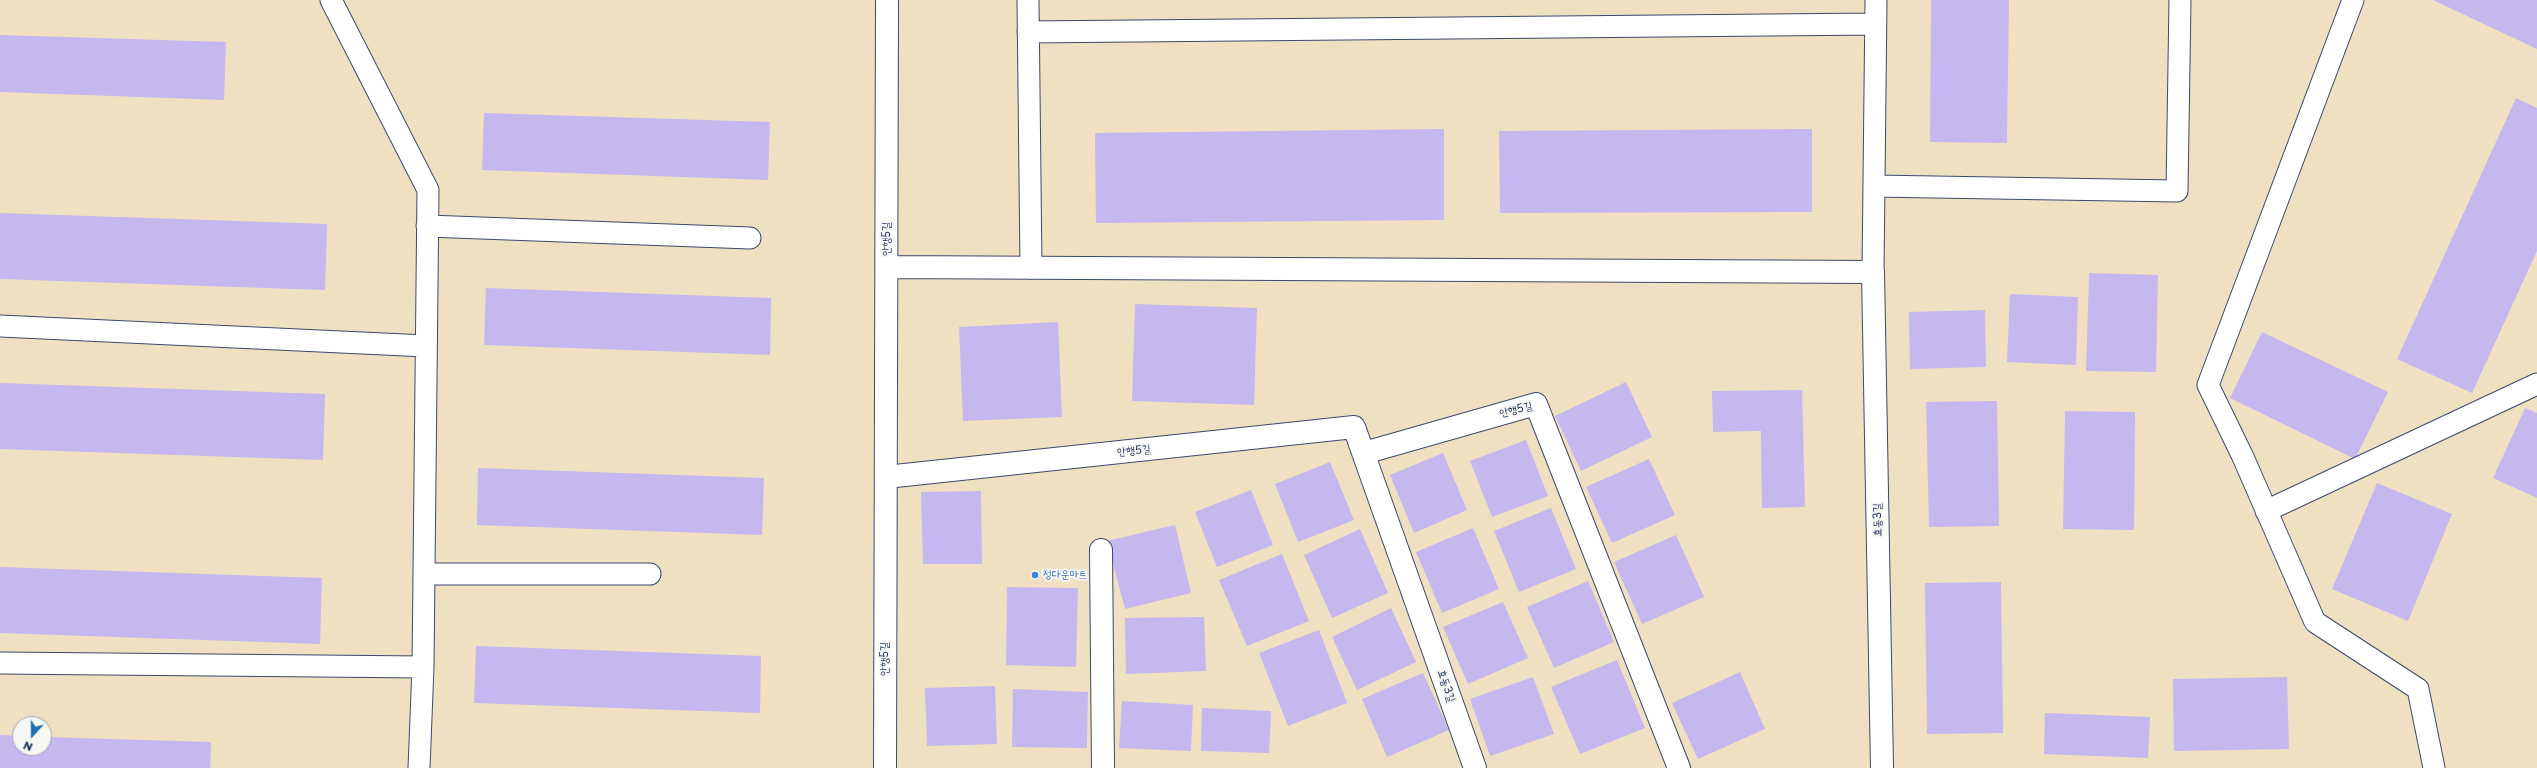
<!DOCTYPE html>
<meta charset="utf-8">
<style>
body{margin:0}
#map{position:relative;width:2537px;height:768px;overflow:hidden;background:#eee0c1;font-family:"Playpen Sans",sans-serif}
canvas{display:block}
.north{position:absolute;left:12px;top:716px;width:40px;height:40px;box-sizing:border-box;background:#f6f6f2;border:1px solid #9ea6b7;border-radius:50%;rotate:201deg;font-size:11px;font-weight:700;line-height:16px;text-align:center;color:#1b2f5e}
.north::after{content:'';display:block;margin:auto;width:14px;height:18px;background:#1f6fb2;clip-path:polygon(50% 0,100% 100%,50% 72%,0 100%)}
</style>
<div id="map">
<canvas width="2537" height="768"></canvas>
<div class="north">N</div>
</div>
<script>
const c = document.querySelector('canvas').getContext('2d');
c.lineJoin = 'round';
function fill(path, color) { c.fillStyle = color; c.fill(path, 'evenodd'); }
function trace(path, color, width, dash) { c.strokeStyle = color; c.lineWidth = width; c.lineCap = dash ? 'butt' : 'round'; c.setLineDash(dash || []); c.stroke(path); }
function drawText(font, color, halo, rows, align = 'center') {
  c.font = font + ' "Playpen Sans","Poor Story",sans-serif'; c.lineWidth = 4; c.setLineDash([]); c.textBaseline = 'middle'; c.strokeStyle = halo; c.fillStyle = color; for (const [text, x, y, turn = 0] of rows) {
    c.save(); c.translate(x, y); c.rotate((+turn || 0) * Math.PI / 180); c.textAlign = isNaN(turn) ? turn : align; if (halo) c.strokeText(text, 0, 0); c.fillText(text, 0, 0); c.restore();
  }
}
const building = new Path2D(`
 M 1931,0 L 2009,0 L 2007,143 L 1930,142 Z
 M 2433,0 L 2537,0 L 2537,49 Z
 M 0,35 L 226,42 L 224,100 L 0,92 Z
 M 2516,98 L 2537,108 L 2537,251 L 2472,393 L 2397,359 Z
 M 484,113 L 770,122 L 768,180 L 482,170 Z
 M 1444,129 L 1444,220 L 1096,223 L 1095,133 Z
 M 1812,129 L 1812,212 L 1500,213 L 1499,131 Z
 M 0,213 L 327,224 L 325,290 L 0,279 Z
 M 2089,273 L 2158,275 L 2156,372 L 2086,371 Z
 M 486,288 L 771,298 L 770,355 L 484,345 Z
 M 2010,294 L 2078,297 L 2076,365 L 2007,362 Z
 M 1135,304 L 1257,308 L 1254,405 L 1132,401 Z
 M 1985,310 L 1986,367 L 1910,369 L 1909,312 Z
 M 1058,322 L 1062,417 L 963,421 L 959,327 Z
 M 2262,332 L 2388,392 L 2355,459 L 2230,398 Z
 M 1626,382 L 1652,437 L 1581,471 L 1555,416 Z
 M 0,383 L 325,394 L 323,460 L 0,449 Z
 M 1802,390 L 1805,507 L 1762,508 L 1761,431 L 1713,432 L 1712,391 Z
 M 1997,401 L 1999,526 L 1929,527 L 1926,402 Z
 M 2525,408 L 2537,413 L 2537,498 L 2493,478 Z
 M 2065,411 L 2135,412 L 2134,530 L 2063,529 Z
 M 1526,440 L 1548,496 L 1492,517 L 1470,461 Z
 M 1443,453 L 1467,510 L 1414,533 L 1390,475 Z
 M 1649,459 L 1675,515 L 1612,543 L 1586,487 Z
 M 1330,462 L 1354,520 L 1298,542 L 1275,484 Z
 M 478,468 L 764,478 L 762,535 L 477,525 Z
 M 2377,483 L 2452,514 L 2408,621 L 2332,589 Z
 M 1251,490 L 1273,545 L 1217,567 L 1195,512 Z
 M 981,491 L 982,564 L 923,564 L 921,492 Z
 M 1551,508 L 1576,569 L 1519,592 L 1494,531 Z
 M 1175,525 L 1191,593 L 1125,609 L 1107,541 Z
 M 1473,528 L 1499,589 L 1442,613 L 1416,552 Z
 M 1360,529 L 1388,593 L 1332,618 L 1304,555 Z
 M 1676,535 L 1704,597 L 1642,624 L 1614,562 Z
 M 1282,554 L 1309,621 L 1247,646 L 1219,580 Z
 M 0,567 L 322,578 L 320,644 L 0,633 Z
 M 1588,581 L 1614,642 L 1554,668 L 1527,607 Z
 M 2001,582 L 2003,733 L 1927,734 L 1925,583 Z
 M 1007,587 L 1078,588 L 1076,667 L 1006,665 Z
 M 1503,602 L 1528,658 L 1468,684 L 1443,627 Z
 M 1391,608 L 1416,662 L 1357,690 L 1332,637 Z
 M 1204,617 L 1206,671 L 1126,674 L 1125,618 Z
 M 1319,630 L 1347,703 L 1288,726 L 1259,653 Z
 M 476,646 L 761,656 L 760,713 L 474,703 Z
 M 1617,660 L 1645,728 L 1580,754 L 1551,687 Z
 M 1740,672 L 1765,729 L 1698,759 L 1672,703 Z
 M 1423,673 L 1449,730 L 1387,757 L 1362,699 Z
 M 1533,677 L 1554,734 L 1490,756 L 1470,699 Z
 M 2287,677 L 2289,749 L 2174,751 L 2173,679 Z
 M 995,686 L 997,744 L 927,746 L 925,688 Z
 M 1013,689 L 1088,692 L 1087,748 L 1012,747 Z
 M 1122,701 L 1193,705 L 1191,751 L 1119,748 Z
 M 1202,708 L 1271,711 L 1269,753 L 1201,751 Z
 M 2045,713 L 2150,717 L 2148,758 L 2044,754 Z
 M 0,735 L 20,736 L 20,748 L 44,748 L 44,737 L 211,742 L 210,768 L 0,768 Z`);
const service = new Path2D(`
 M 331,0 L 428,190 L 423,667 L 419,768
 M 1028,0 L 1031,268
 M 2353,0 L 2208,385 L 2243,457 L 2315,622 L 2418,689 L 2434,768
 M 1028,32 L 1875,24
 M 1874,186 L 2177,191 L 2180,0
 M 427,226 L 750,238
 M 1873,272 L 1876,0
 M 0,326 L 426,346
 M 2266,511 L 2537,384
 M 424,574 L 650,574
 M 0,663 L 423,667`);
const pedestrian = new Path2D(`
 M 1364,453 L 1536,404 L 1679,768
 M 886,477 L 1354,427 L 1475,768`);
const minor = new Path2D(`
 M 887,267 L 1873,272 L 1882,768
 M 1101,550 L 1103,768
 M 885,768 L 887,0`);
const markers = [
 [1035,575,4,"#3f7fe0"]
];
const streetNames = [
 ["안행5길",887,239,-90],
 ["안행5길",1516,410,-14],
 ["안행5길",1134,451,-6],
 ["효동3길",1878,520,-91],
 ["안행5길",885,659,-90],
 ["효동3길",1446,686,71]
];
const shopNames = [
 ["정다운마트",1043,575]
];
fill(building, '#c5b8ef');
trace(service, '#3b4a6d', 23);
trace(pedestrian, '#3b4a6d', 24);
trace(minor, '#3b4a6d', 24);
trace(service, '#fff', 21);
trace(pedestrian, '#fff', 22);
trace(minor, '#fff', 22);
for (const [x, y, r, color] of markers) { const dot = new Path2D(); dot.arc(x, y, r, 0, 2 * Math.PI); c.fillStyle = color; c.fill(dot); trace(dot, '#f6f6f2', 1.5); }
drawText('11px', '#1b2f5e', '#f6f6f2', streetNames);
drawText('11px', '#366cbe', '#f6f6f2', shopNames, 'left');
</script>
